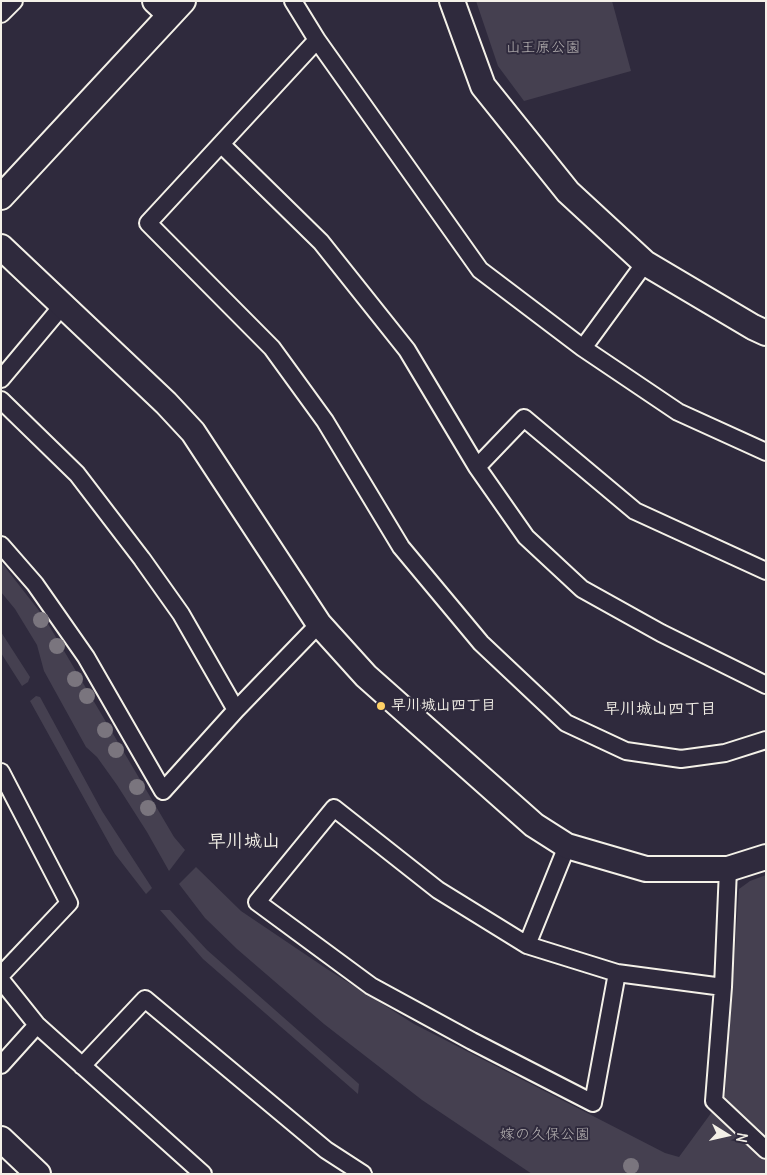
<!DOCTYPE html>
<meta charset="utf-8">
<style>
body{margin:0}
#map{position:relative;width:767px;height:1175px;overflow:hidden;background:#2f2a3d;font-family:Delius,sans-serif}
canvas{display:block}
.frame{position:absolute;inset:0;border:2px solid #f4f1e8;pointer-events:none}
.north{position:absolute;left:702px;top:1110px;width:50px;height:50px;-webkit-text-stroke:4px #2f2a3d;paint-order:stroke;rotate:100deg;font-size:14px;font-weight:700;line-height:20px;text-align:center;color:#f4f1e8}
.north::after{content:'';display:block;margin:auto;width:18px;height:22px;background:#f4f1e8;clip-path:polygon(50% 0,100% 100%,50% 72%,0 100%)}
</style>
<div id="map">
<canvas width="767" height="1175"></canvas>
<div class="frame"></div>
<div class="north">N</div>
</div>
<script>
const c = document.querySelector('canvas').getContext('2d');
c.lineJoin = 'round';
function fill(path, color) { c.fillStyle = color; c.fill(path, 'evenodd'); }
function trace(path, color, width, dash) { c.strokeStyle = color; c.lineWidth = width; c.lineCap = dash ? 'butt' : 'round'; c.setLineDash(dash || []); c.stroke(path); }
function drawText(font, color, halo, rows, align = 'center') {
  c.font = font + ' Delius,"Klee One",sans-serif'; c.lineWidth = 4; c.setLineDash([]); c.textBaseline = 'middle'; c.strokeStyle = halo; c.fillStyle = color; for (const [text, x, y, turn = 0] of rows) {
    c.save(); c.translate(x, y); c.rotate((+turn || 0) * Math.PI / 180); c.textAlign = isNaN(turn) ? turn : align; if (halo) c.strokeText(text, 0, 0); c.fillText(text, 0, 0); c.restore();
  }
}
const green = new Path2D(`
 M 476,1 L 612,1 L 631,71 L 524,101 L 498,66 Z
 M 1,562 L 44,617 L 174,837 L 185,850 L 169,871 L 147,832 L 117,785 L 97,757 L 86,747 L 44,671 L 37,645 L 15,609 L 1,592 Z
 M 1,632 L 30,677 L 28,682 L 22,686 L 1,653 Z
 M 36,696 L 40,697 L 102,811 L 152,888 L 146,894 L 115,854 L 30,701 Z
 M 196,867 L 241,911 L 327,969 L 414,1024 L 665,1153 L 679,1157 L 725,1094 L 739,889 L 750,881 L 766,875 L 766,1174 L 532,1174 L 422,1100 L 324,1024 L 237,949 L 205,918 L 179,884 Z
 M 160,910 L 170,910 L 207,950 L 359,1084 L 358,1094 L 203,959 Z`);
const street = new Path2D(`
 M 293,1 L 317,40 L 148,223 L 272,348 L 325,421 L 401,547 L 481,643 L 566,723 L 626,751 L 681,759 L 725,753 L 766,740
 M 1,14 L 14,1
 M 317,40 L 480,270 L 583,348
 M 221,144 L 321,242 L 407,350 L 477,467 L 526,537 L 582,589 L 661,633 L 766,685
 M 645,263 L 583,348 L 678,412 L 766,452
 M 1,379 L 63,305
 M 1,400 L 77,474 L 142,559 L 181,614 L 236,710
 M 477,467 L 524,418 L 635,511 L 766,571
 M 1,545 L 35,584 L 86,657 L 163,791 L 236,710 L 319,624
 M 1,772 L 69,903 L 1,975
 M 567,846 L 527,945 L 617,973 L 723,987
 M 728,869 L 723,987 L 714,1101 L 766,1150
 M 527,945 L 438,890 L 334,808 L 257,902 L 371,986 L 472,1041 L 593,1103 L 617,973
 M 1,980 L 37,1025 L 203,1174
 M 1,1065 L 37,1025
 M 82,1066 L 145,999 L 326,1150 L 363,1174`);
const secondary = new Path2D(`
 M 155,1 L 170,15
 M 452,1 L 483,86 L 568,192 L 645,263 L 753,327 L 766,333
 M 1,197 L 183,1
 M 1,247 L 166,403 L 193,432 L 319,624 L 366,676 L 534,825 L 567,846 L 646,869 L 728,869 L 766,857
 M 1,1139 L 38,1174`);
const trees = [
 [41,620],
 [57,646],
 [75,679],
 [87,696],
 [105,730],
 [116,750],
 [137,787],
 [148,808],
 [631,1166]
];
const markers = [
 [381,706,5,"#ffd166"]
];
const parkNames = [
 ["山王原公園",543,48],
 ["嫁の久保公園",545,1135]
];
const poiNames = [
 ["早川城山四丁目",391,706]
];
const neighbourhoodNames = [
 ["早川城山四丁目",660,709]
];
const quarterNames = [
 ["早川城山",244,842]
];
fill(green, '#454050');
trace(street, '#f4f1e8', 20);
trace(secondary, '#f4f1e8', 28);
trace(street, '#2f2a3d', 16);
trace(secondary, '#2f2a3d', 24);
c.fillStyle = '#7a757e';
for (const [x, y] of trees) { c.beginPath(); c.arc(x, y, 8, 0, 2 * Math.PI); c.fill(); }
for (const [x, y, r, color] of markers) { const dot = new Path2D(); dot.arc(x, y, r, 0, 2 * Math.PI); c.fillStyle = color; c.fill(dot); trace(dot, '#2f2a3d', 2); }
drawText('15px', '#b7b3b3', '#2f2a3d', parkNames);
drawText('bold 15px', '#f4f1e8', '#2f2a3d', poiNames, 'left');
drawText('bold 16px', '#f4f1e8', '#2f2a3d', neighbourhoodNames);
drawText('bold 18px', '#f4f1e8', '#2f2a3d', quarterNames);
</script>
